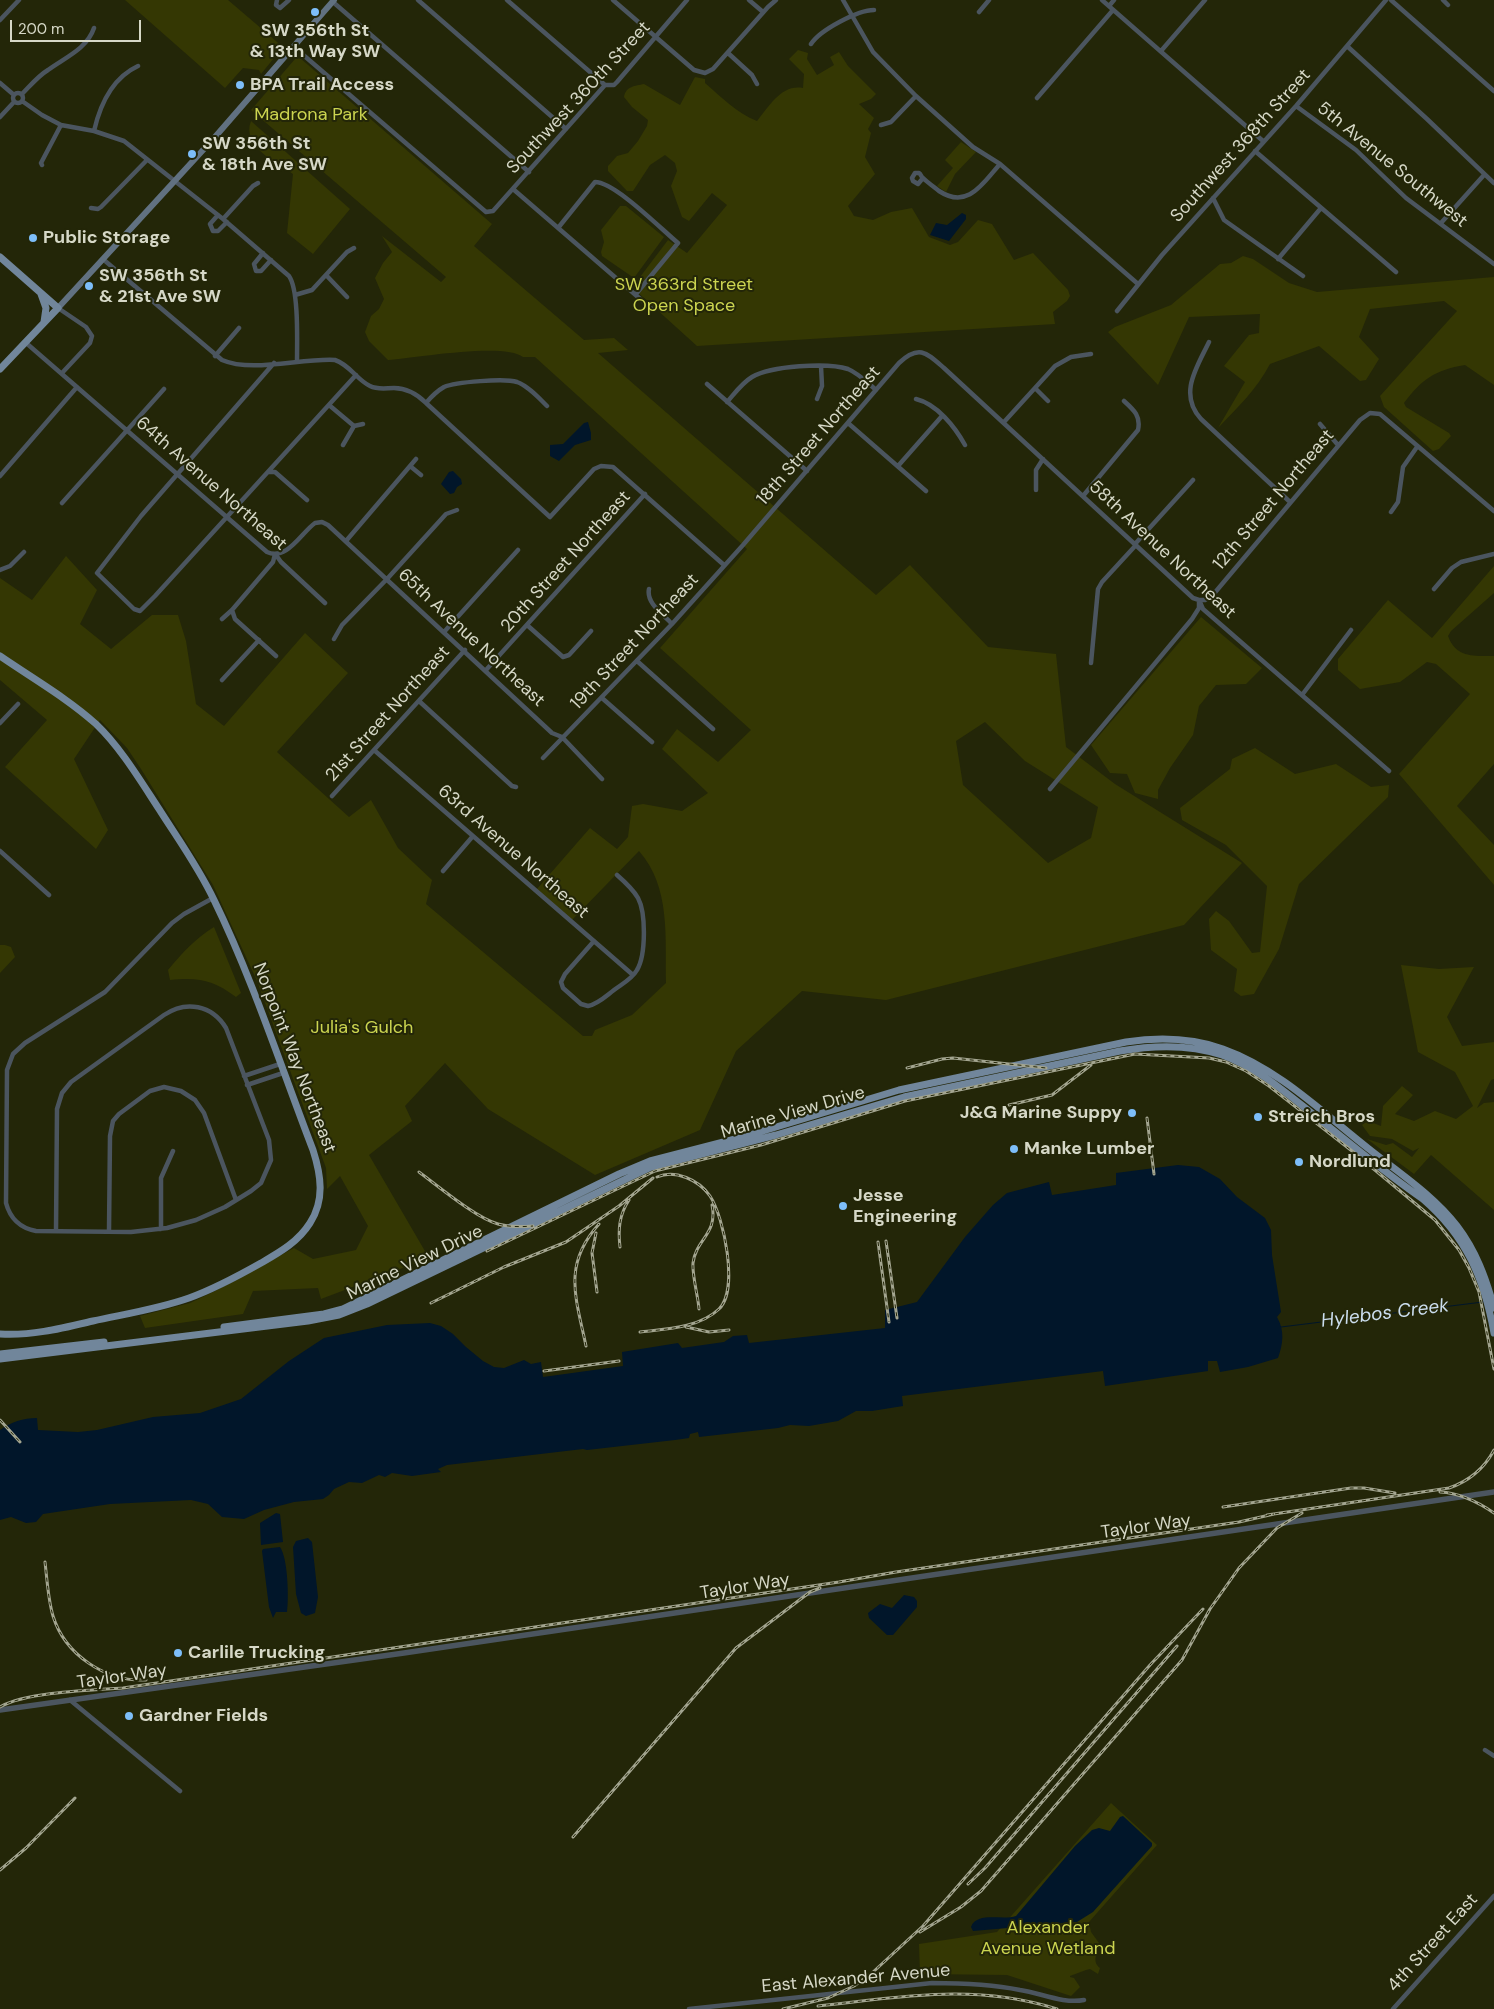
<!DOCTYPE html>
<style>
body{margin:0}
#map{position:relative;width:1494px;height:2009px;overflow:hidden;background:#232608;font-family:"DM Sans",sans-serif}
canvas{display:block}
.scale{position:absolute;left:10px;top:20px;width:131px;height:22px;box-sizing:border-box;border:2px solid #d6d8c7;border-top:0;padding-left:6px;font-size:15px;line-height:18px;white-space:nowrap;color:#d6d8c7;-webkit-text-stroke:4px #232608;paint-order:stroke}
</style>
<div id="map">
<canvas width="1494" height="2009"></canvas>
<div class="scale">200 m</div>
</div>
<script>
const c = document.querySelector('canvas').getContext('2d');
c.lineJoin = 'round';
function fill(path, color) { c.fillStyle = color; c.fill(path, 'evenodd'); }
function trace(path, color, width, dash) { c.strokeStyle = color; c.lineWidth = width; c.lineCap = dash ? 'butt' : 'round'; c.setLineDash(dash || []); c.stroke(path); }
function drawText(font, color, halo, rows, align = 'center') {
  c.font = font + ' "DM Sans",sans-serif'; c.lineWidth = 4; c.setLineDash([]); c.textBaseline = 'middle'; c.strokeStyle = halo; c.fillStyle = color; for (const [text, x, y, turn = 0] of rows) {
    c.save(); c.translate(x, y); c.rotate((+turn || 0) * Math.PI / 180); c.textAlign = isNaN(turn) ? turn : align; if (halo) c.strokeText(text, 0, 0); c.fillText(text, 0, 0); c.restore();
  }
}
const green = new Path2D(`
 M 125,0 L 228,0 L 283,47 L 261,74 L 259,70 L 243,68 L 225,88 Z
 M 798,50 L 808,53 L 807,59 L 817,75 L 834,65 L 830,57 L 839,52 L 848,66 L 876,94 L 871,99 L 859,104 L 874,118 L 868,129 L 871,133 L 865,157 L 875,174 L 848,206 L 854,216 L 873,220 L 891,212 L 912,208 L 929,237 L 950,245 L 958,242 L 978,220 L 992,224 L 1014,260 L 1033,253 L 1068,290 L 1070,296 L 1067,301 L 1053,312 L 1055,324 L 697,346 L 634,289 L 637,281 L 668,240 L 687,253 L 727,205 L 712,193 L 689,221 L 682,217 L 671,186 L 677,171 L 675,163 L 665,155 L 650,165 L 633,191 L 627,191 L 608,171 L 608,166 L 617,156 L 628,153 L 638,141 L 647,126 L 648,120 L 632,107 L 624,97 C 626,86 635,86 644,84 L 680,105 L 695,77 L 705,79 L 705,83 C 721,97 737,113 757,121 C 770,105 782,84 803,88 L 804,74 L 789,59 Z
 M 300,58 L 492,224 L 474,246 L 584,340 L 614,338 L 628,350 L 598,353 L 876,595 L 910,565 L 988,647 L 1056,654 L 1066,747 L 1115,784 L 1242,863 L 1184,925 L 886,1000 L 802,991 L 736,1051 L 700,1130 L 595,1175 L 488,1109 L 445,1063 L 405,1106 L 412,1121 L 369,1155 L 429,1258 L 321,1299 L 318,1288 L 253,1291 L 243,1314 L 145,1328 L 140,1316 L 190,1303 L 215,1291 L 294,1248 L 313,1259 L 356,1250 L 368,1226 L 340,1176 L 327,1189 L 326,1168 L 257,981 L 213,885 L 141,769 L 127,748 L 100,720 L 74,759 L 108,830 L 96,849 L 5,767 L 47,720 L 0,680 L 0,578 L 32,600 L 66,556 L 97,590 L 80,624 L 111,649 L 152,615 L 178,615 L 186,641 L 196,704 L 224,726 L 305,633 L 348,673 L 277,752 L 349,817 L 371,800 L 398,848 L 432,880 L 426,904 L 583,1036 L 592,1036 L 595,1030 L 632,1015 L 666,983 C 665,938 671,887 639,851 L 571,921 L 536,890 L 590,828 L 617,849 L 628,837 L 632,806 L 643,804 L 682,811 L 708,793 L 662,749 L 677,729 L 718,762 L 751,730 L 660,648 L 747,549 L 535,357 L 523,357 C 505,342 414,358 388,360 L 369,341 L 365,332 L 371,316 L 379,309 L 384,299 L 375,278 L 383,263 L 392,252 L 382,236 L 441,282 L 446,277 L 251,110 L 295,59 ZM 985,722 L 1025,761 L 1098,807 L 1091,838 L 1048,863 L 963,785 L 956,741 Z
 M 251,121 L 350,209 L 313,254 L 287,233 L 293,174 C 277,163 241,146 251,121 Z
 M 961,142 L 976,152 L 955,174 L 946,192 L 937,186 L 953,168 L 945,160 Z
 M 620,206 L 626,206 L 664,237 L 634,278 L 602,256 L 601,252 L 604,242 L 601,230 Z
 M 1243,256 L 1253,259 L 1289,283 L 1317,292 L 1494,277 L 1494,385 L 1465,365 C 1435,370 1422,379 1404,403 L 1406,407 L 1449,433 L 1451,436 L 1439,449 L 1433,451 L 1384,407 L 1380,396 L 1457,311 L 1444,301 L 1370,309 L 1359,337 L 1379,359 L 1366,380 L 1360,381 L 1319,346 L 1270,364 C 1257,389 1237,408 1218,428 L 1245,382 L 1224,366 L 1249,335 L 1259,333 L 1260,314 L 1189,317 L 1158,385 L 1108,332 L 1115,327 L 1171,305 L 1220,264 L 1231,263 Z
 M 1494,566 L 1494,593 L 1451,631 L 1448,636 C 1456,658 1474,656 1494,656 L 1494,764 L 1457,806 L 1494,845 L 1494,885 L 1399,774 L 1470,694 L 1436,664 L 1427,662 L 1400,682 L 1360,689 L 1338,670 L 1338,659 L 1388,600 L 1432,638 Z
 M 1201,617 L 1262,668 L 1246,684 L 1216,685 L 1199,706 L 1193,735 L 1170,768 L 1158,790 L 1158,799 L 1135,793 L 1127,774 L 1110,773 L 1091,745 Z
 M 1255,748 L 1295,774 L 1336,764 L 1371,787 L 1389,785 L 1388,797 L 1299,884 L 1279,949 L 1254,994 L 1241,996 L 1234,991 L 1237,969 L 1211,950 L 1209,919 L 1216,911 L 1229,921 L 1252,953 L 1260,952 L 1267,886 L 1226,845 L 1182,820 L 1180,808 L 1230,769 L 1232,759 Z
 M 214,927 L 241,993 L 236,997 C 213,980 199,977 170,980 L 168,970 C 182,953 196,938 214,927 Z
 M 0,945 L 5,945 L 11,947 L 15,957 L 0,973 Z
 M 1401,965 L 1439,969 L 1474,967 L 1447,1017 L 1462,1046 L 1494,1042 L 1494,1079 L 1491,1080 L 1477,1108 L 1484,1103 L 1494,1102 L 1494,1210 L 1431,1155 L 1414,1174 L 1367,1139 L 1386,1145 L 1393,1143 L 1412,1157 L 1419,1148 L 1413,1151 L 1392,1139 L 1370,1136 L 1362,1125 L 1368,1121 L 1381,1126 L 1383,1106 L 1402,1086 L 1413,1095 L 1395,1114 L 1414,1121 L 1435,1111 L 1456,1119 L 1473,1106 L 1455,1072 L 1418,1052 Z
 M 1111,1803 L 1157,1845 L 1089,1922 L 1091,1932 L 1099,1943 C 1098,1953 1091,1961 1100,1968 L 1098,1974 L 1090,1969 L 1086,1970 L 1070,1976 L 1070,1977 L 1074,1978 L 1080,1987 L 1071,1996 L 1007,1975 L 920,1974 L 919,1944 L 997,1932 Z`);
const water = new Path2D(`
 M 962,213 L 966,215 L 966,219 L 949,241 L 930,235 L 936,223 L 947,225 Z
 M 588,422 L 591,433 L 591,440 L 575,445 L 559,461 L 550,456 L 550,445 L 563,444 L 584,423 Z
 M 453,471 L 461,479 L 462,484 L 457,487 L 454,493 L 450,494 L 441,484 L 449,472 Z
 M 1178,1165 L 1199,1167 L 1220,1179 L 1237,1197 L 1265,1218 L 1271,1230 L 1272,1255 L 1281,1312 L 1277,1317 C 1285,1331 1283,1344 1278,1358 L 1248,1367 L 1220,1372 L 1217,1361 L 1208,1361 L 1208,1371 L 1105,1386 L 1103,1371 L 902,1396 L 903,1406 L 872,1411 L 856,1411 L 838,1421 L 809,1426 L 790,1425 L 778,1428 L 699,1437 L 698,1432 L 690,1434 L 689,1438 L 675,1440 L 587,1450 L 583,1449 L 447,1465 L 438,1469 L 441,1472 L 412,1476 L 392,1473 L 385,1477 L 379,1475 L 362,1483 L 349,1482 L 334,1489 L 329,1495 L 323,1499 L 294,1502 L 264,1510 L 244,1519 L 222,1517 L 208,1504 L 191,1500 L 110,1504 L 43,1514 L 36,1522 L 26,1523 L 11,1517 L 0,1520 L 0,1430 C 11,1422 23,1418 37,1418 L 38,1430 L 78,1432 L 97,1430 L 153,1417 L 200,1413 L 241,1399 L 289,1361 L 324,1338 L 387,1325 L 430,1323 L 441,1326 L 453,1334 L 466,1347 L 483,1361 L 494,1367 L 504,1368 L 524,1360 L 531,1364 L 541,1362 L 543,1377 L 623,1366 L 622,1352 L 678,1343 L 682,1348 L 724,1342 L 733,1336 L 747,1335 L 749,1343 L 885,1328 L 885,1310 L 917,1302 L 965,1237 L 993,1205 L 1007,1193 L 1049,1182 L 1052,1195 L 1116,1185 L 1116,1173 Z
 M 276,1513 L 280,1514 L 283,1542 L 261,1545 L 260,1523 Z
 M 308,1538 L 312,1542 L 318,1597 L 315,1613 L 306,1616 L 301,1613 L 296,1594 L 293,1547 L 296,1541 Z
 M 280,1547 C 288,1558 289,1598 287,1612 L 276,1612 L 273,1618 L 269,1607 L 262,1551 L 263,1549 Z
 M 904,1595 L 914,1597 L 917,1601 L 917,1607 L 893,1635 L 887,1635 L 869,1618 L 868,1613 L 880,1604 L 892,1608 Z
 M 1123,1816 L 1152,1843 L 1152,1846 L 1093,1912 L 1077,1922 L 973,1931 L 971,1927 C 977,1911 1003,1921 1016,1916 L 1075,1846 L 1092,1830 L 1099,1828 L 1110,1831 L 1120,1817 Z`);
const stream = new Path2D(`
 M 1281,1327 L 1483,1302`);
const minor = new Path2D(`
 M 277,0 L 276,5 L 280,8 L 289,0
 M 418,0 L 566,129
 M 507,0 L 605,85
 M 613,0 L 694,70 L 705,73 L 713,69 L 768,7 L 776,0
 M 749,0 L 763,12
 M 843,0 L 873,52 L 916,96 L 973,147 L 1000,164 L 1138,284
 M 1102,0 L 1263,141
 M 1391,0 L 1494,91
 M 1443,0 L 1448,5
 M 333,2 L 529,172
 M 1109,6 L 1114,0
 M 979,12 L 989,0
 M 0,20 L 19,0
 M 811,44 C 820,30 858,10 874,10
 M 1347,46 L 1427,119 L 1494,183
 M 294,47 L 486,212 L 493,211 L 605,85 L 614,85 L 617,82 L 687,0
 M 1161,51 L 1205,0
 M 728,53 L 752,75 L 757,84
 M 0,83 L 14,95
 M13 98a5 5 0 1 1 10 0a5 5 0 1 1-10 0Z
 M 22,94 C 30,86 38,76 48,70 C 64,58 87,49 94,28
 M 1037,98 L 1113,10
 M 22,101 L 42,115 L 61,125 L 94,131 L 124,141 L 223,219 L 289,276 C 299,290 297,342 297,362
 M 1296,106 L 1356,150 L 1406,198 L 1494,264
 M 0,117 L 14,102
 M 881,125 L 891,122 L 916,96
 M 94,131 C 100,105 112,78 138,66
 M 1255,151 L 1396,272
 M 42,165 L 41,163 L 61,125
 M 923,178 L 918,184 L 913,181 L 912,178 L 915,173 L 919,173 C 921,174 921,177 923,178 C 927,182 934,187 939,191 C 968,210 983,183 1000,164
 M 513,189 L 653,310
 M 1213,198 L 1224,220 L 1303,276
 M 91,208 L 98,209 L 101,207 L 147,160
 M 218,215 L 210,224 L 213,231 L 218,231 L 227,222
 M 223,219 L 253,186 L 258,183
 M 1441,223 L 1484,175
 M 558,228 L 595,182 C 615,182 661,229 678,243 L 636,294
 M 263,253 L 254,264 L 256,271 L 261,271 L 271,260
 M 1278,259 L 1321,208
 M 104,260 L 222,360 C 252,373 301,358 335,360 C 350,365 357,380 370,386 C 378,390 386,388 394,388 C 407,388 417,394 426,403 L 550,517 L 594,469 L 601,466 L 613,467 L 724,565
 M 326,275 L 347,297
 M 295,295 L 312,290 L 347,252 L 354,248
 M 58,308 L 86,327 L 92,336 L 90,343 L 62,373
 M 1117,311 L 1162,255 L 1296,106 L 1386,0
 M 25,342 L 267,552 C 287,561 301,533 315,523 L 322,522 L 328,525 L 552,733 L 562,737 L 602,779
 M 1209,342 C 1197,367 1178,394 1201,419 L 1290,502
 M 215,356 L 239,328
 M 274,363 L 141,516 L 97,573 L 134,609 L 140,611 L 155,596 L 356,375
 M 707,384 L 807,471
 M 1035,388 L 1048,401
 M 817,399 L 822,386 L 821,366
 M 916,399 C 937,404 955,427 965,445
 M 727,402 C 735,393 742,383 752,377 C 771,366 827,362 848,369 C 858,373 868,383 876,390
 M 426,403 C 431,397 437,391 444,387 C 455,382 505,378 517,382 C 528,386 538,397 547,406
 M 329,405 L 354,426
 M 1004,422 L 1055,366 L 1071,357 L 1091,354
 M 848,423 L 926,491
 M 1320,424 L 1338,445
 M 343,445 L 354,426 L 363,424
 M 410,466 L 421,475
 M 898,466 L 942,416
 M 269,472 L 275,472 L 307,500
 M 0,476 L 77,387
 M 1036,490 L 1036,470 L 1043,459
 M 1083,496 L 1138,430 C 1141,416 1134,410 1124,401
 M 62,503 L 164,389
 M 1391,512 L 1398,502 L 1403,467 L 1417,447
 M 346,541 L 416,459
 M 1135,544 L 1193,480
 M 276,555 L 281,562 L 325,603
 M 0,570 L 10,566 L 24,552
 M 649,589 C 646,603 663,614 672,624
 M 1434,589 L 1452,568 L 1461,562 L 1494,554
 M 1199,600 L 1205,600 L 1212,596 L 1360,420 L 1370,413 L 1380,414 L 1494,511
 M 232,610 L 235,619 L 276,656
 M 222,619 L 232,610 L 273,562 L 275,554
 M 527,625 L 563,657 L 569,655 L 591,631
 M 444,632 L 518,550
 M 334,639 L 342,625 L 387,579 L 446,514 L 457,510
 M 637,661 L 713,729
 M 1091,663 L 1098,589 L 1102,582 L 1136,545
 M 486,670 L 645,494
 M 222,680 L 259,640
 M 1302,695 L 1351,630
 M 602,698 L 652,742
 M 419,701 L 512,786 L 516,787
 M 0,723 L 18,704
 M 374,750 L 633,975
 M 543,758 L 672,624 L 743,545 L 899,363 C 919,344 927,353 944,368 L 1193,598 L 1199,600 L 1203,609 L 1389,771
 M 1050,789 L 1192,619 L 1199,608 L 1199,602
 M 332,796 L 465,650
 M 0,851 L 49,895
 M 443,871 L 473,836
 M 594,941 L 565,974 L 561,982 L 563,988 L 581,1004 L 588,1006 C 598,1004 606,996 614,990 C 622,984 632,979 637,970 C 646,955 646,913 638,898 C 633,889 625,882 617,875
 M 244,1076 L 280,1064
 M 247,1085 L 283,1073
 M 161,1229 L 161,1178 L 173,1151
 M 56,1231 L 57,1109 L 62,1093 L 71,1082 L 164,1015 C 186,1000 212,1005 226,1028 L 269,1140 L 271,1160 L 261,1183 L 251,1191 L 225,1207 L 196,1220 L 167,1228 L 131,1232 L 36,1231 C 20,1228 10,1218 6,1203 L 7,1070 L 13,1054 L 25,1043 L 105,992 L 172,923 L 184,914 L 213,898
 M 109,1231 L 110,1136 L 113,1121 L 119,1114 L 150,1091 L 164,1087 L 181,1091 L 195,1100 L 204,1113 L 236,1200
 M 70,1700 L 180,1791
 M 1485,1750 L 1494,1756
 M 689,2009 L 932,1983 C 961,1983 991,1984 1020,1990 C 1041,1993 1063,2004 1084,2000
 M 1393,2009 L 1494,1896`);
const tertiary = new Path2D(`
 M 0,1710 L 404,1653 L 1494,1492`);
const secondary = new Path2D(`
 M 58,308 L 215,137 L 334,0`);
const primary = new Path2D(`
 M 0,257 L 58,308 L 0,369
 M 41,294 L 46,308 L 44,322
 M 0,656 C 32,678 67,698 96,724 C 121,748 140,780 159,809 C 178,839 199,868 214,900 C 253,980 281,1067 313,1150 C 321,1175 325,1200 310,1223 C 298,1242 280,1252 261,1263 C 238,1276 214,1289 189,1298 C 158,1309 125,1314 93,1321 C 63,1328 32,1336 0,1334
 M 224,1327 L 324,1314 L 343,1309 L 619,1174 L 650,1161 L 743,1137 L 899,1090 L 1126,1042 C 1159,1037 1192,1038 1223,1049 C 1279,1069 1323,1113 1369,1149 C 1399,1173 1433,1195 1457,1226 C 1476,1251 1486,1278 1494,1308
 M 0,1354 L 104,1342
 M 0,1359 L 308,1321 L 339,1315 L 367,1304 L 651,1167 L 776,1135 L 904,1097 L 1120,1051 C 1154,1045 1189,1044 1222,1055 C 1258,1068 1285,1092 1314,1115 C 1350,1143 1385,1173 1423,1199 C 1466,1236 1484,1278 1494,1333`);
const rail = new Path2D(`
 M 907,1068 L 942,1059 L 953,1058 L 1046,1068
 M 1009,1105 L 1052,1095 L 1091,1065
 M 1147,1118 L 1154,1174
 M 419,1172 C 438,1186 476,1218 498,1224 C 509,1227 521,1227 533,1226
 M 596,1233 L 592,1253 L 597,1292
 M 886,1241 L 897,1318
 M 878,1242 L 889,1322
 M 620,1247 C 618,1230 619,1215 629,1200
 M 487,1251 L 655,1171 L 761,1145 L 905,1101 L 1135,1054 L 1209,1058 L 1226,1062 L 1246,1071 L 1269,1086 L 1352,1151 L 1435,1220 L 1459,1250 L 1469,1268 L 1479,1292 L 1494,1369
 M 431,1303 L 504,1267 L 566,1242 L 619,1206 L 653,1178
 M 699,1309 C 698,1296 692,1275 693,1263 C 696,1239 718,1234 712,1205
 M 686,1327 L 709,1332 L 729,1330
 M 640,1332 C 666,1329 699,1328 719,1309 C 739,1290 724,1217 710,1196 C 699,1180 675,1169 657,1177
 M 586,1346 C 576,1298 562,1265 599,1224
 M 544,1371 L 619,1361
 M 0,1420 L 20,1442
 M 1440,1492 C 1460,1493 1478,1502 1494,1513
 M 1223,1507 L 1351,1488 L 1364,1488 L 1395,1493
 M 1267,1515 L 1449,1488 C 1469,1481 1484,1469 1494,1450
 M 45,1562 C 47,1579 48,1599 53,1616 C 65,1655 106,1682 146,1680
 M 0,1707 C 26,1692 92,1690 123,1688 L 839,1582 L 896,1572 L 1239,1522 L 1274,1514
 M 573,1837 L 736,1648 L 810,1592 L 820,1588
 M 0,1870 L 26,1848 L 75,1798
 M 968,1884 L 985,1868 L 1177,1646
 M 920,1932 L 961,1907 L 981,1891 L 1182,1660 L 1210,1609 L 1239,1568 L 1277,1528 L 1302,1513
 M 818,2006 C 902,1997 974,1983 1057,2009
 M 783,2009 L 828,1998 L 854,1986 L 872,1973 L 923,1926 L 1150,1665 L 1203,1609`);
const markers = [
 [315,12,5,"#7dbef9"],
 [240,85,5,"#7dbef9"],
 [192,154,5,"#7dbef9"],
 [33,238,5,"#7dbef9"],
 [89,286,5,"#7dbef9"],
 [1132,1113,5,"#7dbef9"],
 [1258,1117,5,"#7dbef9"],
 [1014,1149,5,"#7dbef9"],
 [1299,1162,5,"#7dbef9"],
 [843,1206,5,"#7dbef9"],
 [178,1653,5,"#7dbef9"],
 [129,1716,5,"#7dbef9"]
];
const poiNames = [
 ["SW 356th St",315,31,"center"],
 ["& 13th Way SW",315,52,"center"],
 ["BPA Trail Access",250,85],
 ["SW 356th St",202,144],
 ["& 18th Ave SW",202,165],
 ["Public Storage",43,238],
 ["SW 356th St",99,276],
 ["& 21st Ave SW",99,297],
 ["J&G Marine Suppy",1122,1113,"right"],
 ["Streich Bros",1268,1117],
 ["Manke Lumber",1024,1149],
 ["Nordlund",1309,1162],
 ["Jesse",853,1196],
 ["Engineering",853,1217],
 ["Carlile Trucking",188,1653],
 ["Gardner Fields",139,1716]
];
const streetNames = [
 ["Southwest 360th Street",579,98,-47],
 ["Southwest 368th Street",1241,146,-48],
 ["5th Avenue Southwest",1392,165,39],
 ["18th Street Northeast",819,436,-49],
 ["64th Avenue Northeast",211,484,41],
 ["12th Street Northeast",1274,500,-50],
 ["58th Avenue Northeast",1162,550,43],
 ["20th Street Northeast",566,562,-48],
 ["65th Avenue Northeast",471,638,43],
 ["19th Street Northeast",635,642,-47],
 ["21st Street Northeast",388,714,-48],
 ["63rd Avenue Northeast",513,852,41],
 ["Norpoint Way Northeast",294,1058,69],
 ["Marine View Drive",793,1113,-16],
 ["Marine View Drive",415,1263,-26],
 ["Taylor Way",1146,1527,-8],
 ["Taylor Way",745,1587,-9],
 ["Taylor Way",122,1677,-8],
 ["4th Street East",1433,1943,-48],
 ["East Alexander Avenue",856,1979,-5]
];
const parkNames = [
 ["Madrona Park",311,115],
 ["SW 363rd Street",684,285],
 ["Open Space",684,306],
 ["Julia's Gulch",362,1028],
 ["Alexander",1048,1928],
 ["Avenue Wetland",1048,1949]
];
const waterNames = [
 ["Hylebos Creek",1385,1314,-7]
];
fill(green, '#343703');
fill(water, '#01162a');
trace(stream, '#01162a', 1);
trace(minor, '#4b555f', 4.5);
trace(tertiary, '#4b555f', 5.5);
trace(secondary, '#617181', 6);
trace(primary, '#71869b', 7);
trace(rail, '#a3a590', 3);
trace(rail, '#232608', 1, [4]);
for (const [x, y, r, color] of markers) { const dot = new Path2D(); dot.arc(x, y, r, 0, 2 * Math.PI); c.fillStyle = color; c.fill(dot); trace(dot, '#232608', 2); }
drawText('bold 18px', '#d6d8c7', '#232608', poiNames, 'left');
drawText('18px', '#d6d8c7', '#232608', streetNames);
drawText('18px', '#ccd550', '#232608', parkNames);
drawText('italic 19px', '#cbddee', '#232608', waterNames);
</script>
